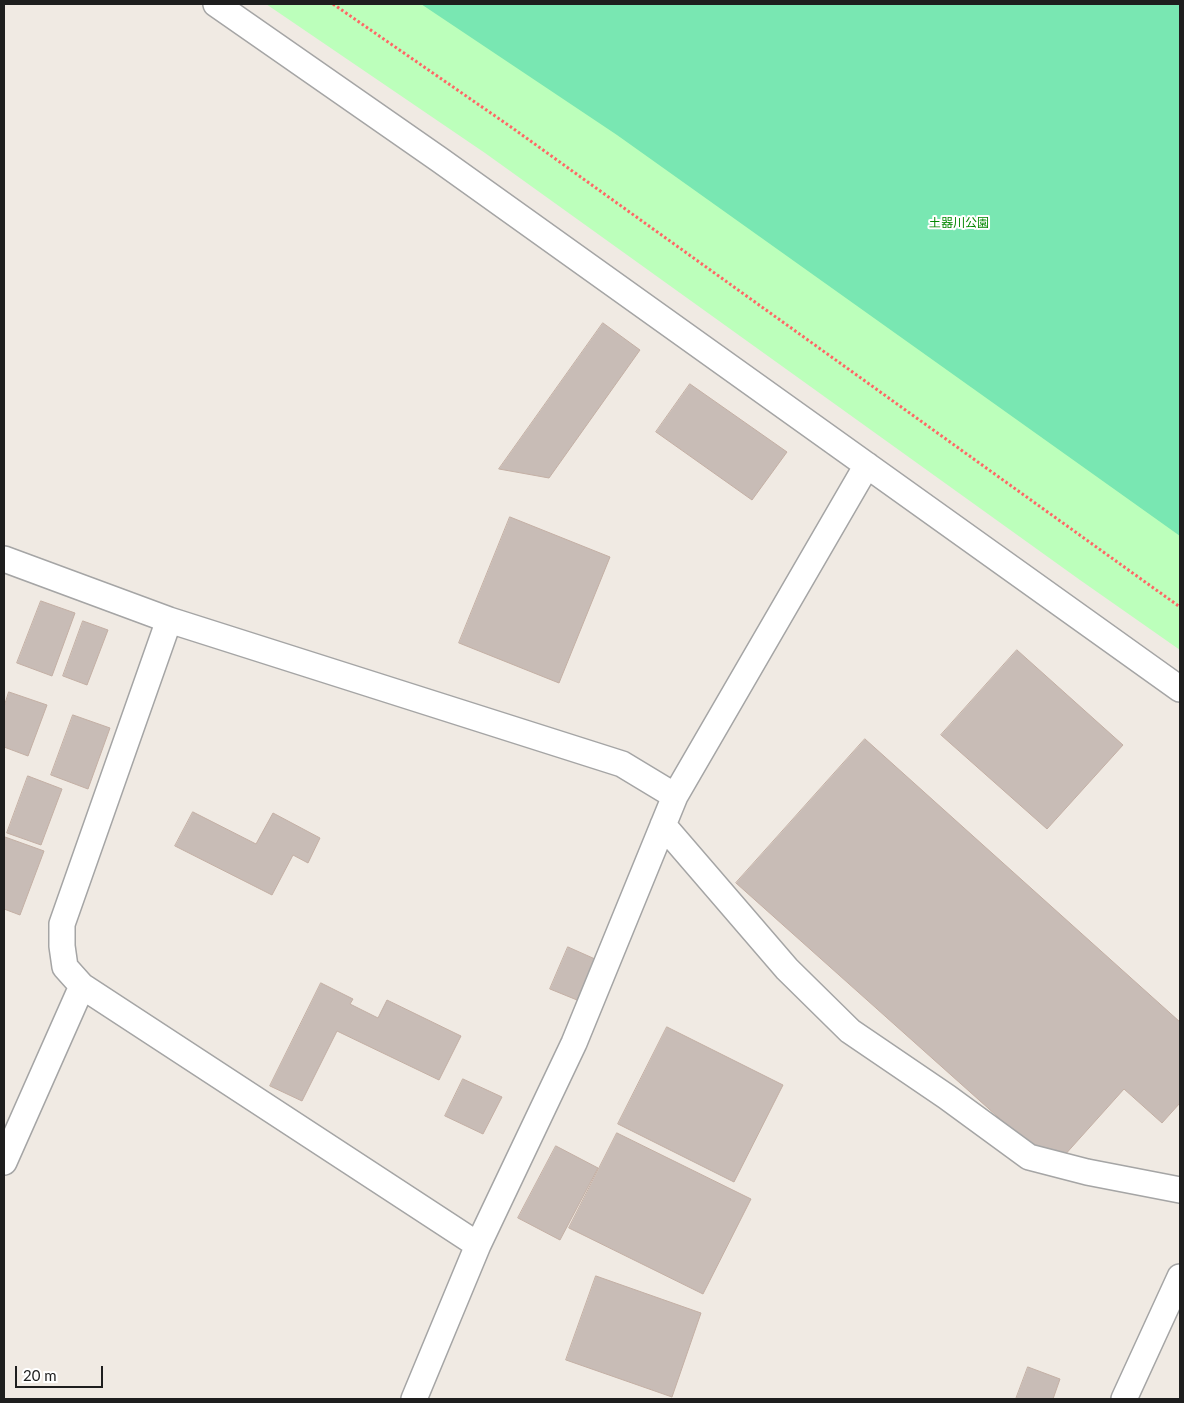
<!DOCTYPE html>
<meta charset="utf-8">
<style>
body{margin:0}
#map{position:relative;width:1184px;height:1403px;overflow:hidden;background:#f0eae3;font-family:Lato,sans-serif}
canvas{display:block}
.frame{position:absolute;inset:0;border:5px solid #1e1e1e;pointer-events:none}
.scale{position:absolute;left:15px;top:1366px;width:88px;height:22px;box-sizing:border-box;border:2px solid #1e1e1e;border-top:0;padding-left:6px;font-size:15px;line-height:18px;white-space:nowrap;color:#1e1e1e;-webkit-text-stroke:4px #fff;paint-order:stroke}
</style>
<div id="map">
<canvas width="1184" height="1403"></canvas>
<div class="frame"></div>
<div class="scale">20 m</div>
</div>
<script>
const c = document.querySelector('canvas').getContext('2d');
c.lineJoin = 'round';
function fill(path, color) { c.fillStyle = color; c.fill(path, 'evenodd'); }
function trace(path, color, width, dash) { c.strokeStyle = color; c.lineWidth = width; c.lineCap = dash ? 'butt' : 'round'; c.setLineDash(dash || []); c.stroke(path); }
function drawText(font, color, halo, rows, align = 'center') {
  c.font = font + ' Lato,"Noto Sans JP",sans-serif'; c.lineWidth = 4; c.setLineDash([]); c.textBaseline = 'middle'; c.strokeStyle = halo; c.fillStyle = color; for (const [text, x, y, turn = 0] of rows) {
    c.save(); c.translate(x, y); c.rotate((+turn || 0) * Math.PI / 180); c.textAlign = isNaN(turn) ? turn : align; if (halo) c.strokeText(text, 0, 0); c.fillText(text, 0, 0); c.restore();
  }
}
const park = new Path2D(`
 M 266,4 L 1180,4 L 1180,650 L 1080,580 L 485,153 Z`);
const pitch = new Path2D(`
 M 421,4 L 1180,4 L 1180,536 L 617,135 Z`);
const building = new Path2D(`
 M 603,323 L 640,350 L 549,478 L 499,469 Z
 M 690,384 L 787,452 L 752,500 L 656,432 Z
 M 510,517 L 610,557 L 559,683 L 459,643 Z
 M 41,601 L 75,613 L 52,676 L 17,663 Z
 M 83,621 L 108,630 L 87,685 L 63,676 Z
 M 1017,650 L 1123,745 L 1047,829 L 941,735 Z
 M 9,692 L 47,705 L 28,756 L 4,747 L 4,707 Z
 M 73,715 L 110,728 L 88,789 L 51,775 Z
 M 865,739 L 1180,1022 L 1180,1103 L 1162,1123 L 1124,1089 L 1054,1167 L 736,883 Z
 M 28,776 L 62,789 L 41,845 L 7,833 Z
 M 193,812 L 256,844 L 273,813 L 320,838 L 308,863 L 293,855 L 272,895 L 175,846 Z
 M 5,837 L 44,851 L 20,915 L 4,909 Z
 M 568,947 L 595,959 L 577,1000 L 550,989 Z
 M 321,983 L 353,999 L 350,1004 L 378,1018 L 387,1000 L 461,1036 L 439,1080 L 337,1031 L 302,1101 L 270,1086 Z
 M 667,1027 L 783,1085 L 734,1182 L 618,1124 Z
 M 463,1079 L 502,1097 L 483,1134 L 445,1116 Z
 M 617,1133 L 751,1199 L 703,1294 L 569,1228 Z
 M 556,1146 L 598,1168 L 560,1240 L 518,1218 Z
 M 596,1276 L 701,1313 L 672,1397 L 566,1360 Z
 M 1028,1367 L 1060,1379 L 1053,1399 L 1016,1399 Z`);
const path = new Path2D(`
 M 333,4 L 511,127 L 1180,607`);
const minor = new Path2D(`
 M 216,4 L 440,160 L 1180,689
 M 4,559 L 169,620 L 622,764 L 675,796
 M 169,620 L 62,924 L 62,946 L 65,967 L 82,986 L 478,1245
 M 663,825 L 787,969 L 850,1031 L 947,1097 L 1029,1157 L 1087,1172 L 1180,1190
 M 4,1162 L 82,986
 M 414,1399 L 478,1245 L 574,1043 L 675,796 L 867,465
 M 1124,1399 L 1180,1277`);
const parkNames = [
 ["土器川公園",959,223]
];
fill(park, '#bcffbb');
fill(pitch, '#79e7b2');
fill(building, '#c8bcb6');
trace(building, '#c3afa4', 1);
trace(minor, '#a5a5a5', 28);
trace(path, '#ff6665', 3, [2.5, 2.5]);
trace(minor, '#fff', 25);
drawText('12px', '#028701', '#fff', parkNames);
</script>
